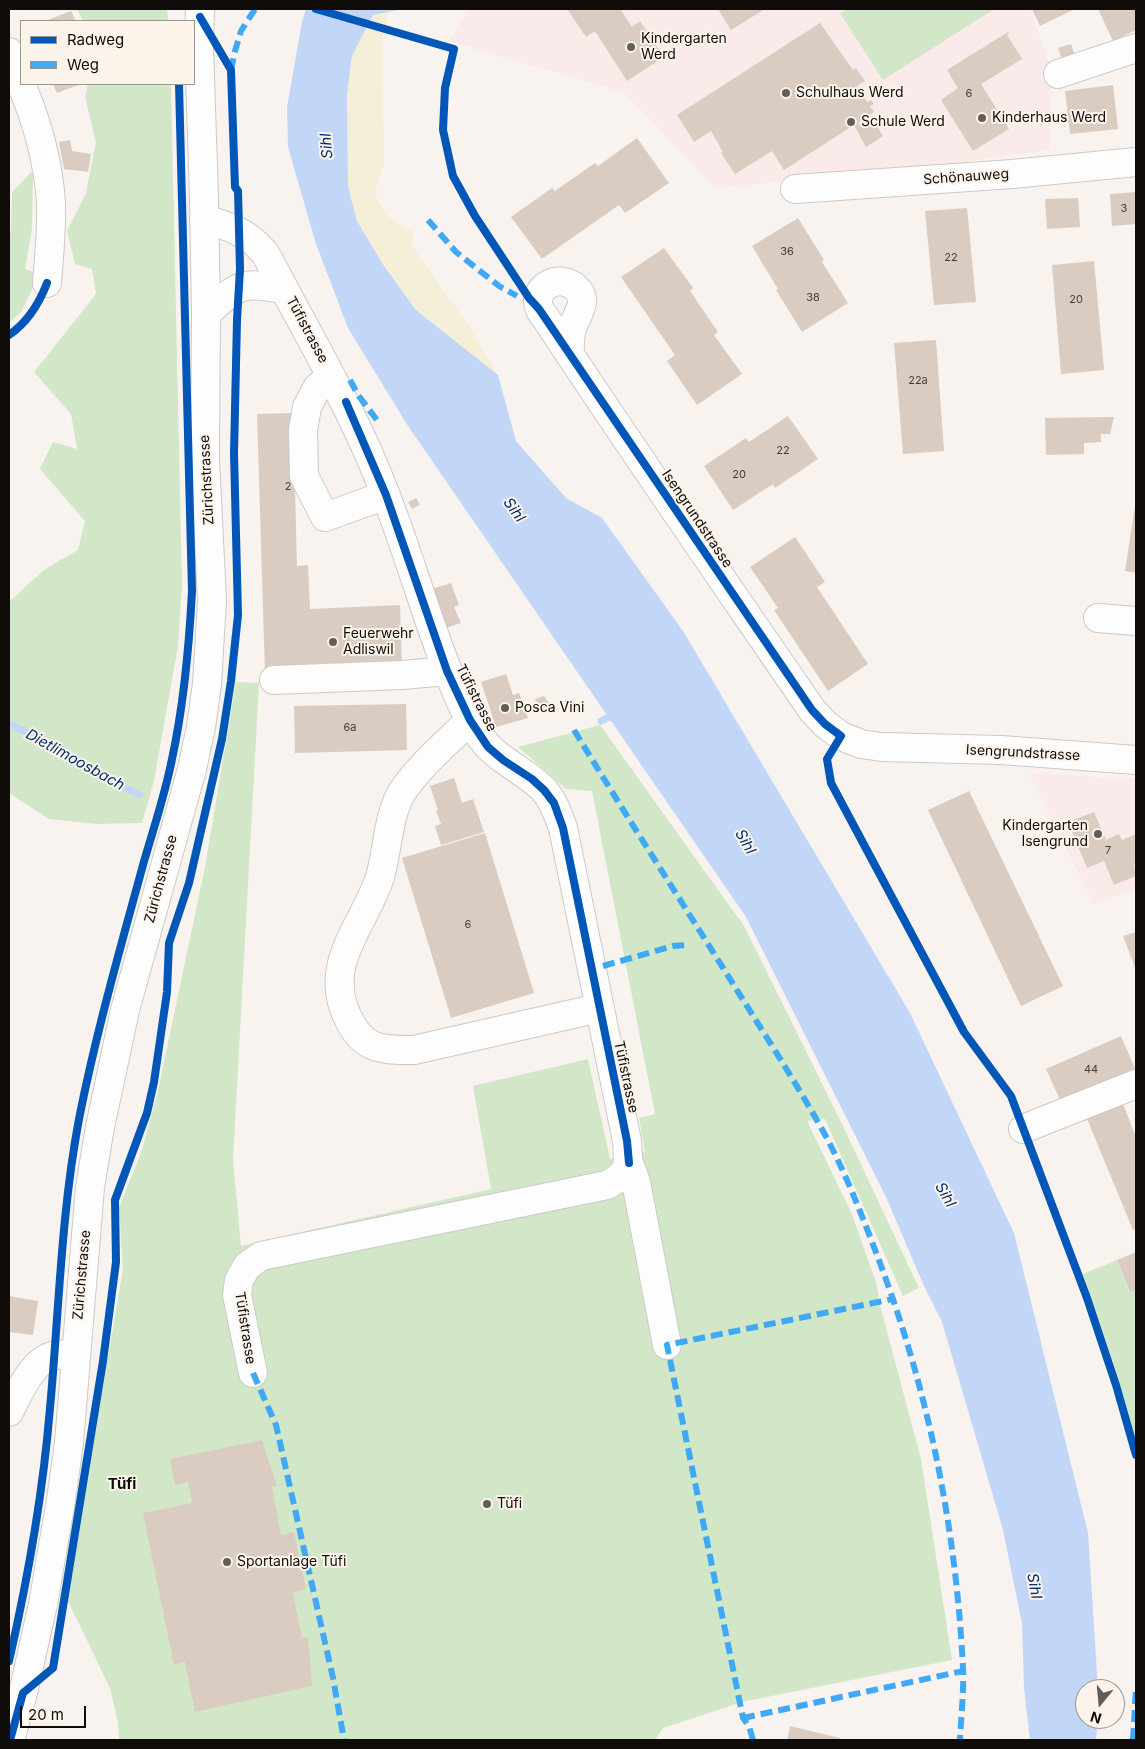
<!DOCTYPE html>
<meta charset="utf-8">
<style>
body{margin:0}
#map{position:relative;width:1145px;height:1749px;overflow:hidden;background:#f8f3ef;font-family:Inter,sans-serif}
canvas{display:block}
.frame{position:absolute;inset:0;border:10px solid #0f0c0a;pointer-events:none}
.legend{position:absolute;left:20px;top:20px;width:175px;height:65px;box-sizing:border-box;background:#fcf3eb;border:1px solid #9d9791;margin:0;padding:6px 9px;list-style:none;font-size:15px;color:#0f0c0a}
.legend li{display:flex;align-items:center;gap:10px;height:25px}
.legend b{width:25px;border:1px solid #9d9791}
.north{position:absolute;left:1075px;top:1679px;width:50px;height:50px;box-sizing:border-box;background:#fcf3eb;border:1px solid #9d9791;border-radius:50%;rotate:197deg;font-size:14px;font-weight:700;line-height:20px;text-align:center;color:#0f0c0a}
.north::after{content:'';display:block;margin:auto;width:18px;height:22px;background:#615d5a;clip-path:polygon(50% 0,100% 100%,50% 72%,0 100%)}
.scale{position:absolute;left:20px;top:1706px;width:66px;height:22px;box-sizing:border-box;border:2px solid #0f0c0a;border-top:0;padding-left:6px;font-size:15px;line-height:18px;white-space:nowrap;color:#0f0c0a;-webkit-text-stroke:4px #fcf3eb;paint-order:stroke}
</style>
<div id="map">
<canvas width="1145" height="1749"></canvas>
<div class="frame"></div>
<ul class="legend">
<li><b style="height:6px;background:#0057b8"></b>Radweg</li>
<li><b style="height:6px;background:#3fa9f5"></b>Weg</li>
</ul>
<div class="north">N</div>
<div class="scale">20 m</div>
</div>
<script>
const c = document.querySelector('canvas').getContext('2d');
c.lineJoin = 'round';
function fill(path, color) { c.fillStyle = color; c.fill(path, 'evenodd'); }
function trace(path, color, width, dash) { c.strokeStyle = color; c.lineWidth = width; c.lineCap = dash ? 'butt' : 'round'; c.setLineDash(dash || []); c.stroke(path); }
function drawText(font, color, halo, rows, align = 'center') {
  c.font = font + ' Inter,sans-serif'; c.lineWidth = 4; c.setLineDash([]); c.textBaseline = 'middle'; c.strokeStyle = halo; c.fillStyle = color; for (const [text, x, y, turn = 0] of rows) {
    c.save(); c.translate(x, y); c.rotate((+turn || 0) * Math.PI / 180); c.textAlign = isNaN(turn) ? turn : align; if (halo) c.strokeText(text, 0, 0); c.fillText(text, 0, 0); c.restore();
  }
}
const education = new Path2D(`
 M 469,9 L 1030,9 L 1052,71 L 1049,150 L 915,169 L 715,188 L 625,93 L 449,41 Z
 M 1029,773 L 1136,779 L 1136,889 L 1094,905 Z`);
const green = new Path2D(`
 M 77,9 L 167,9 L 168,21 L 83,21 Z
 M 847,9 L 994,9 L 883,80 L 840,13 Z
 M 88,84 L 171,84 L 182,586 L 178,646 L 154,781 L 142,823 L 97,824 L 49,819 L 9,793 L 9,602 L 45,569 L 78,550 L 85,521 L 40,469 L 53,442 L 77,449 L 71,414 L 34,372 L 96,294 L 92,269 L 75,264 L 67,231 L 86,193 L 96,142 L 85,97 Z
 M 33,170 L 32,228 L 25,269 L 39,274 L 22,311 L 9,323 L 9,235 L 11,232 L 12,192 Z
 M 236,682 L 259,683 L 233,1160 L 241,1246 L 491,1189 L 473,1086 L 588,1059 L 610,1159 L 645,1152 L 639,1118 L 655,1114 L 592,791 L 566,789 L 518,747 L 600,725 L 744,926 L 843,1126 L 919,1288 L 903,1296 L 825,1119 L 807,1121 L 851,1212 L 876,1282 L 880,1305 L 921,1459 L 952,1660 L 742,1702 L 663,1728 L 655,1740 L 119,1740 L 118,1723 L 110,1688 L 67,1599 L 123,1269 L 119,1208 L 142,1150 L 157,1095 L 205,867 Z
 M 1117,1260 L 1129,1292 L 1136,1290 L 1136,1442 L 1117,1373 L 1083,1274 Z`);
const sand = new Path2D(`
 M 389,11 L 382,39 L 384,163 L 375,193 L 386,215 L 414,233 L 412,246 L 467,323 L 498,375 L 416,310 L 384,266 L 357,221 L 348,186 L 347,95 L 352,56 L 373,15 Z`);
const water = new Path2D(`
 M 306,9 L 404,9 L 373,15 L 352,56 L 347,95 L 348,186 L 357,221 L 384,266 L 416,310 L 498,375 L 516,441 L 566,498 L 602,518 L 683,631 L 910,1013 L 1014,1233 L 1088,1533 L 1098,1689 L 1085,1689 L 1085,1719 L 1098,1719 L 1096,1740 L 1030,1740 L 1024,1688 L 1022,1624 L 1003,1530 L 942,1322 L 924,1286 L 886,1197 L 746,917 L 408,426 L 348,328 L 316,244 L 288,147 L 287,107 L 302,22 Z`);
const stream = new Path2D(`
 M 601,721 L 616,714
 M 9,724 L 56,746 L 85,768 L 140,795`);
const building = new Path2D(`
 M 567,9 L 620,9 L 632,27 L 640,21 L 664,57 L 627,81 L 595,31 L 586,37 Z
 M 718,9 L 765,9 L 731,30 Z
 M 1032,9 L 1075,9 L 1040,26 Z
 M 1098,9 L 1136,9 L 1136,30 L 1113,41 Z
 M 71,11 L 76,21 L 45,21 Z
 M 820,23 L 853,70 L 856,68 L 865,81 L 857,86 L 867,102 L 871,100 L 874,104 L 870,106 L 874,112 L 858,123 L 861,127 L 873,119 L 883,136 L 866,147 L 854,125 L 784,170 L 772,151 L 735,174 L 721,153 L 723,152 L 711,131 L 694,142 L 677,115 Z
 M 1008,32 L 1009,34 L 1007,35 L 1022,59 L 981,84 L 1009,129 L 973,151 L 941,100 L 958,88 L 947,70 Z
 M 1071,44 L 1075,56 L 1062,60 L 1058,48 Z
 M 53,84 L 81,84 L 57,93 Z
 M 1113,85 L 1118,129 L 1070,134 L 1065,91 Z
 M 637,138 L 669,183 L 625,213 L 619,205 L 542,259 L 511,217 L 552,188 L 555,191 L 595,163 L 598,166 Z
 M 70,140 L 72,151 L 91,154 L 88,172 L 64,169 L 59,142 Z
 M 1136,192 L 1136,224 L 1112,226 L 1110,194 Z
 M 1078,198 L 1080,227 L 1047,229 L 1045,199 Z
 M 967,208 L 976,302 L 934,305 L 925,211 Z
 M 798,218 L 824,260 L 822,262 L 848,303 L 802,332 L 776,290 L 778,289 L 752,246 Z
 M 664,248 L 693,288 L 690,291 L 718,332 L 714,335 L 742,374 L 697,405 L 667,361 L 675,355 L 621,277 Z
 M 1094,261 L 1104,370 L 1061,374 L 1052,265 Z
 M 936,340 L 944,451 L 903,454 L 894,343 Z
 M 293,413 L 297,566 L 308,565 L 310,609 L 400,605 L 402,668 L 265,673 L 257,414 Z
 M 788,416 L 818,459 L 775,488 L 773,484 L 733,510 L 704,466 L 746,438 L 749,442 Z
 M 1114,417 L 1110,434 L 1101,434 L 1101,442 L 1084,443 L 1084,454 L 1046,455 L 1045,418 Z
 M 416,498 L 420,505 L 412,509 L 408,502 Z
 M 1135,505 L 1136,506 L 1136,573 L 1125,571 Z
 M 795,537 L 825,582 L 817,587 L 868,664 L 828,691 L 774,610 L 778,608 L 750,567 Z
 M 451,583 L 459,605 L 454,607 L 461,623 L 446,628 L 432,589 Z
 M 506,674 L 513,695 L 519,693 L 528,718 L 496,727 L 481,682 Z
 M 544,696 L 553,709 L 543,713 L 535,699 Z
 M 406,704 L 407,750 L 295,753 L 294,706 Z
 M 454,778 L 462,803 L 473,799 L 484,832 L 441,845 L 435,826 L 441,824 L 436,811 L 438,810 L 430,786 Z
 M 969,791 L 1063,986 L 1021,1006 L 928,810 Z
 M 1094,812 L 1106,840 L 1119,834 L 1122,840 L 1136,834 L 1136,863 L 1134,864 L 1136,876 L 1114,885 L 1104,861 L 1087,868 L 1068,822 Z
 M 485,833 L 534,993 L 451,1018 L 402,858 Z
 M 1136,932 L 1136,970 L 1123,936 Z
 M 1121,1036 L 1136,1071 L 1062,1104 L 1046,1069 Z
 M 1121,1099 L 1136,1137 L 1136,1229 L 1133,1230 L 1085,1114 Z
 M 1136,1252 L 1136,1290 L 1130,1293 L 1117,1260 Z
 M 9,1296 L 38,1301 L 33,1335 L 9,1332 Z
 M 262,1440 L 277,1486 L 272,1487 L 281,1535 L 294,1532 L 306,1589 L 293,1592 L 302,1638 L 308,1637 L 312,1686 L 195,1712 L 185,1662 L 174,1665 L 143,1513 L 192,1503 L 188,1482 L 175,1485 L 170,1459 Z
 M 790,1726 L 840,1738 L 840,1740 L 787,1740 Z`);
const minor = new Path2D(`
 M 9,52 L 21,84
 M 1058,74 L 1136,48
 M 21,84 C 37,121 48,161 51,202 C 52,229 49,256 47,283
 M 795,189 L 1012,174 L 1136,162
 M 204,220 C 225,224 246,232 261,249 C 266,253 269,260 272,266 C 312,342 356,416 386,496 C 415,570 434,648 469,719 C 478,736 490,751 506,761 C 519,771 534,779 545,791 C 554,802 558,815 563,828 L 627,1141 C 629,1165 630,1173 607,1185 L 261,1256 L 247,1266 L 239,1280 L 237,1295 L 253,1373
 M 206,314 C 238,285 241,280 285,290
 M 570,355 C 570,347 569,337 572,329 C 576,315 590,301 576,288 C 559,272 530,288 540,310 C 542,314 545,317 547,320 C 633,451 723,580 812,710 L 825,724 L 841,736 L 861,744 L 882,747 L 1001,750 L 1136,760
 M 331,376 L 317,388 L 307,407 L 303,430 L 304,476 L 325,517 L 386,495
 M 1098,618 L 1136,621
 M 274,680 L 402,675 L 447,671
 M 470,720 C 447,743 420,765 402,792 C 387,817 388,853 379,880 C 362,928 322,965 348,1018 C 363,1050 381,1050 414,1050 L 599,1008
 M 1023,1129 L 1136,1084
 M 629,1163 L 636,1182 L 667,1345
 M 9,1412 C 19,1393 32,1359 56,1355 C 62,1354 69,1355 76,1355`);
const major = new Path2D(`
 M 10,1740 L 23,1693 L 43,1604 L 61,1500 L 69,1443 L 90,1187 L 100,1127 L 125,1010 L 192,769 L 201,727 L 207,684 L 212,600 L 205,460 L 206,314 L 204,198 L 199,47 L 200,9`);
const quiet = new Path2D(`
 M 231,70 L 235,51 L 241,31 L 255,9
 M 428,220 L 456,252 L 499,286 L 517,296
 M 350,380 L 358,395 L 380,424
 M 574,730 C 625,814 678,896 730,979 C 761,1029 794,1079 823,1131 C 846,1173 863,1218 880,1263 C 929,1394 956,1528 963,1668 C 964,1692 961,1716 960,1740
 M 603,966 L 673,946 L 687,945
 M 253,1373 L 276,1425 L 333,1678 L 344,1740
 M 743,1718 L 963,1671
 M 753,1740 L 749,1726 L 743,1718 L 667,1345 L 893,1299
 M 1133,1740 L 1136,1688`);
const cycleway = new Path2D(`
 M 316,9 L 454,49 L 445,88 L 443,130 L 453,176 L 475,216 L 529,298 L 539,309 L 812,710 L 825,724 L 841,736 L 827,759 L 831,783 L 964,1032 L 1011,1096 L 1087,1298 L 1116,1385 L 1136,1455
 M 9,335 C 28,322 39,304 47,283
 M 346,402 L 386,495 L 447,671 L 470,720 L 488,747 L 503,760 L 532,779 L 544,790 L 554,803 L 563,828 L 627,1141 L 629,1163
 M 9,1661 C 28,1578 43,1493 50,1408 C 59,1311 61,1214 79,1119 C 96,1033 120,949 143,865 C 153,830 165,795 172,759 C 184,704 189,648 192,591 L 179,84
 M 10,1740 L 23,1693 L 53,1668 L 103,1361 L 116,1262 L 115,1200 L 147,1113 L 154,1082 L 167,992 L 169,943 L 189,883 L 222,739 L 231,681 L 238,615 L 234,453 L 237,320 L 240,269 L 238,191 L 235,187 L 231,70 L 200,17`);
const markers = [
 [631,47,5,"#615d5a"],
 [786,93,5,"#615d5a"],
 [982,118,5,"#615d5a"],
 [851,122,5,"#615d5a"],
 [333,642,5,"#615d5a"],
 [505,708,5,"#615d5a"],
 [1098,834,5,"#615d5a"],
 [487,1504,5,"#615d5a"],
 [227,1562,5,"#615d5a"]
];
const numberNames = [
 ["6",969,94],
 ["3",1124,209],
 ["36",787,252],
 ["22",951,258],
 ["38",813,298],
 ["20",1076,300],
 ["22a",918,381],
 ["22",783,451],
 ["20",739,475],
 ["2",288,487],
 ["6a",350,728],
 ["7",1108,851],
 ["6",468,925],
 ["44",1091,1070]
];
const poiNames = [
 ["Kindergarten",641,39],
 ["Werd",641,55],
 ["Schulhaus Werd",796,93],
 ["Kinderhaus Werd",992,118],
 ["Schule Werd",861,122],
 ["Feuerwehr",343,634],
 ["Adliswil",343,650],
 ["Posca Vini",515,708],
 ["Kindergarten",1088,826,"right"],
 ["Isengrund",1088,842,"right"],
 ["Tüfi",497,1504],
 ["Sportanlage Tüfi",237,1562]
];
const streetNames = [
 ["Schönauweg",966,177,-4],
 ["Tüfistrasse",307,330,62],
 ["Zürichstrasse",207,480,-93],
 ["Isengrundstrasse",697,519,56],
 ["Tüfistrasse",476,698,63],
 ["Isengrundstrasse",1023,753,3],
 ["Zürichstrasse",161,879,-75],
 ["Tüfistrasse",626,1077,78],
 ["Zürichstrasse",82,1275,-85],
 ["Tüfistrasse",245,1328,81]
];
const waterNames = [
 ["Sihl",327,146,-95],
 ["Sihl",514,510,54],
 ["Dietlimoosbach",75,760,29],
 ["Sihl",745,842,60],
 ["Sihl",945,1195,60],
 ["Sihl",1034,1586,80]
];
const neighbourhoodNames = [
 ["Tüfi",122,1484]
];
fill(education, '#fbeaea');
fill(green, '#d1e7c7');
fill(sand, '#f6efd8');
fill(water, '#c2d7f7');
trace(stream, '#c2d7f7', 7);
fill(building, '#daccc1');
trace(minor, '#cdc9c5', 30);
trace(major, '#cdc9c5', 30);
trace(minor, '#fefdfd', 28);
trace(major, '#fefdfd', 28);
trace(quiet, '#3fa9f5', 6, [12, 6]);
trace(cycleway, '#0057b8', 8);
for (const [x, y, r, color] of markers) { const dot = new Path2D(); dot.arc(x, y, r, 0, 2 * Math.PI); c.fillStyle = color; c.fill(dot); trace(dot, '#fcf3eb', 2); }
drawText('11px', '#423c38', null, numberNames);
drawText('14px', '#0f0c0a', '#fcf3eb', poiNames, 'left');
drawText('14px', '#0f0c0a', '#fcf3eb', streetNames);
drawText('italic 15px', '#002f71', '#fcf3eb', waterNames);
drawText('bold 15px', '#0f0c0a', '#fcf3eb', neighbourhoodNames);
</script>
